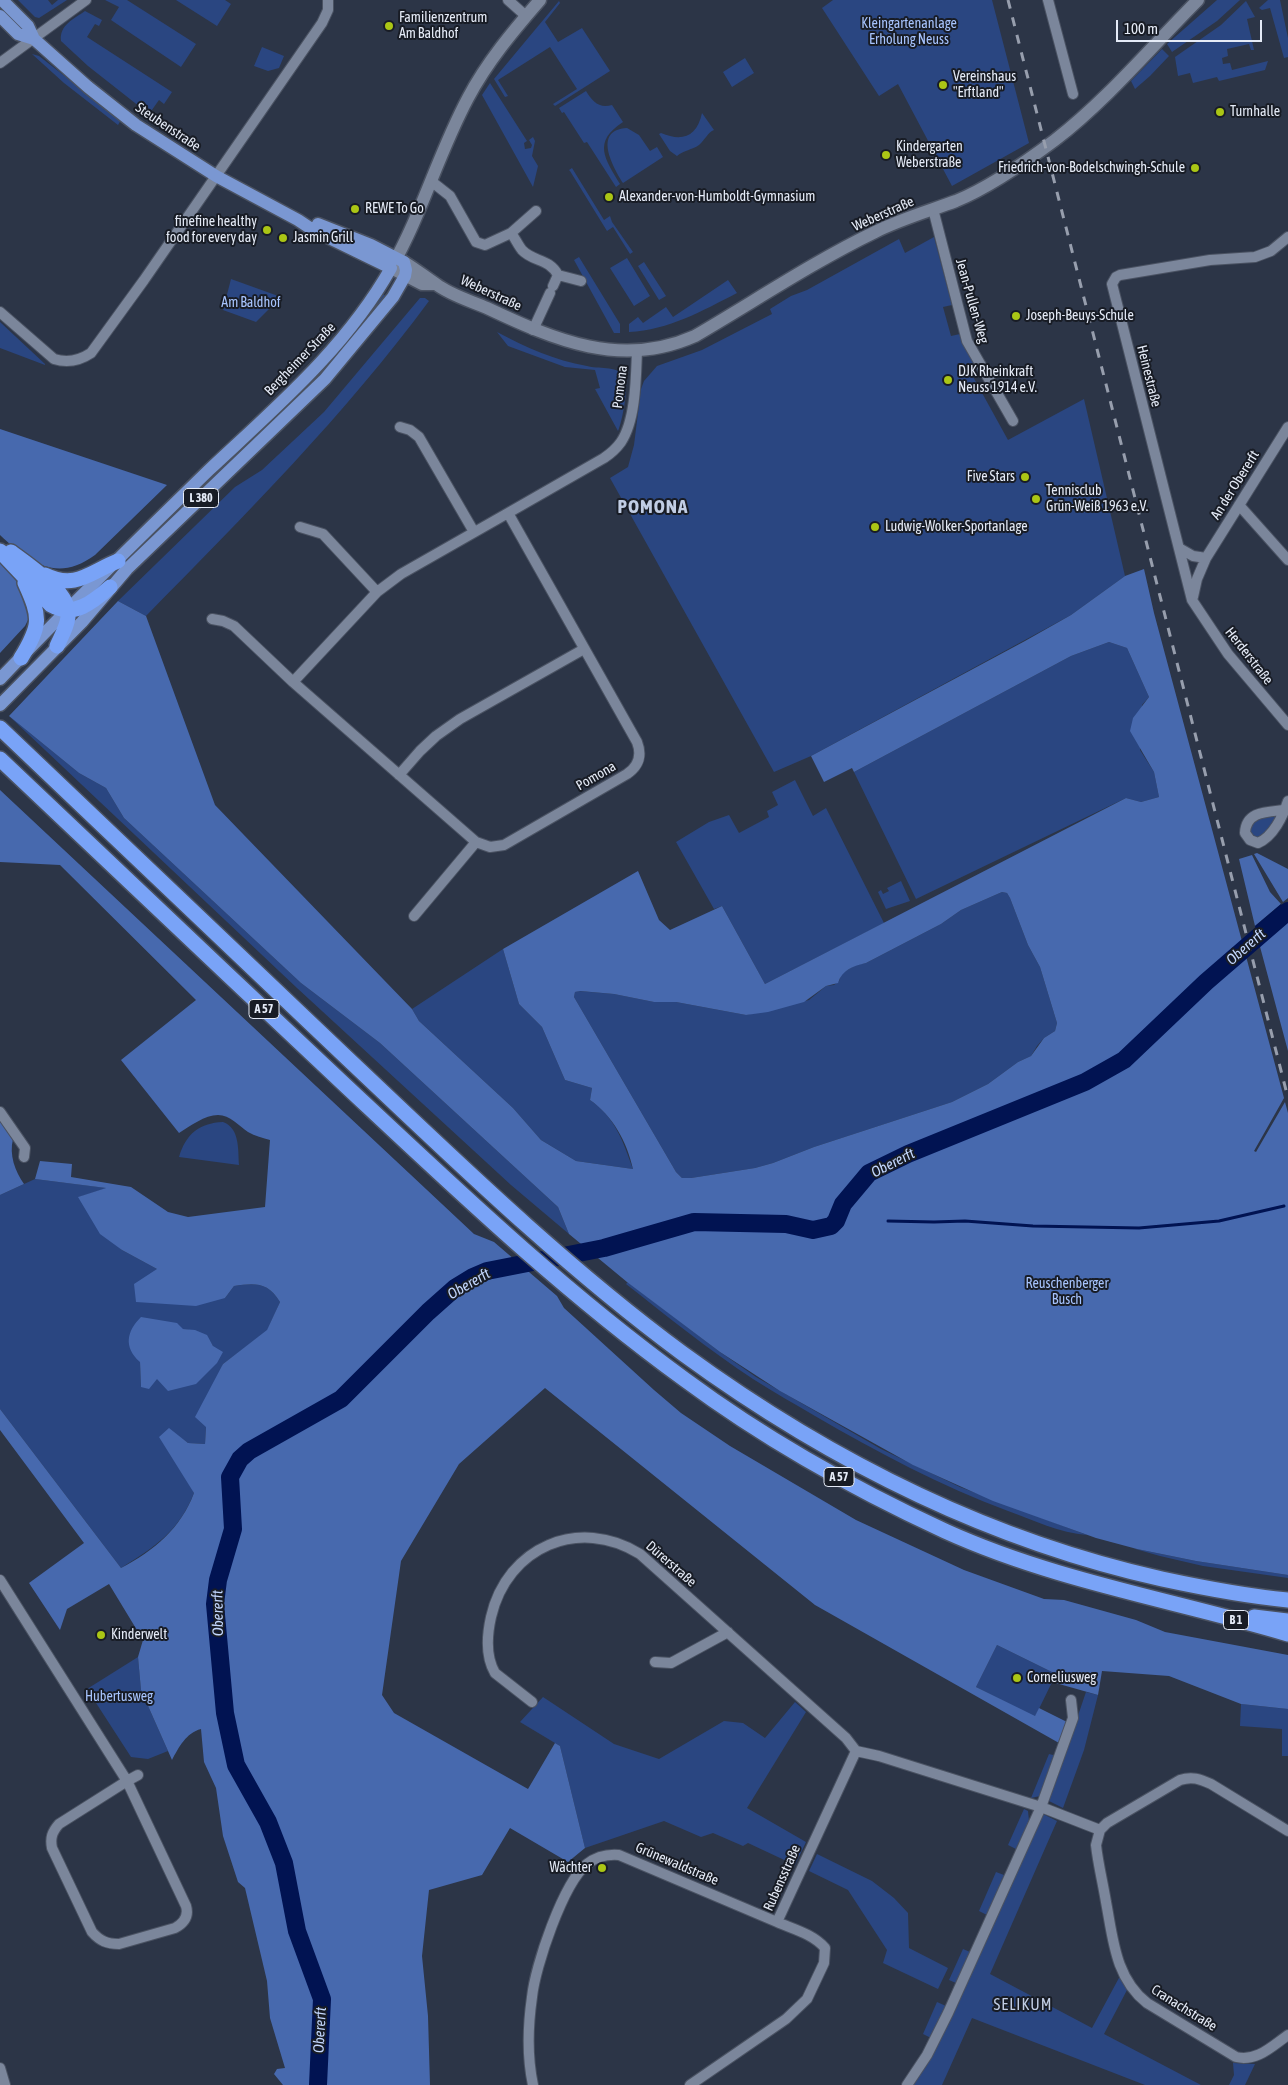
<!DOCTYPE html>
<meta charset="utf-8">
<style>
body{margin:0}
#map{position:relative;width:1288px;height:2085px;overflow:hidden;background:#2c3547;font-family:"Asap Condensed",sans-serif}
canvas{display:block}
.scale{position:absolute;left:1116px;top:20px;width:146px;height:22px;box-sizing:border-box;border:2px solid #e5ebf7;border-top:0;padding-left:6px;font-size:15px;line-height:18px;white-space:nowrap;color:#e5ebf7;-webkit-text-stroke:4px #181c25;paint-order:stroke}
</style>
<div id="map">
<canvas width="1288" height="2085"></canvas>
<div class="scale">100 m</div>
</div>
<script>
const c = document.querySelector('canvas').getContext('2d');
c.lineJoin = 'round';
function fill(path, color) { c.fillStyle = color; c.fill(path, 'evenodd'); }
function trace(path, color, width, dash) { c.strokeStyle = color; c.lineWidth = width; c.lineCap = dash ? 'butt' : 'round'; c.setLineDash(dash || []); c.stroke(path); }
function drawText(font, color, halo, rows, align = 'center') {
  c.font = font + ' "Asap Condensed",sans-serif'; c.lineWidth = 4; c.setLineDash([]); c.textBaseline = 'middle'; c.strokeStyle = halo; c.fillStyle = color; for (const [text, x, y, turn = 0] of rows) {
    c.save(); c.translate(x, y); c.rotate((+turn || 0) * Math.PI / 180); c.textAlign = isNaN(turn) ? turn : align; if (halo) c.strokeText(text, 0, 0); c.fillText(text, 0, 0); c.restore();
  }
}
const green = new Path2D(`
 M 18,0 L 48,0 L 52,5 L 58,0 L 67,0 L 39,18 L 35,17 Z
 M 105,0 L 127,0 L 196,44 L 181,67 L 111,20 L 119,7 Z
 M 176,0 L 225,0 L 231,4 L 217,26 Z
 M 833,0 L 992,0 L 1029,143 L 952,186 L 898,84 L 879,96 L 822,8 Z
 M 1217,0 L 1240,0 L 1217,21 L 1172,52 L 1167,44 Z
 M 1268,0 L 1280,0 L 1288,38 L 1288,57 L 1284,58 L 1270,8 L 1262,10 L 1259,8 Z
 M 559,1 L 560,3 L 545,22 L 558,42 L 582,28 L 610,71 L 555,106 L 553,104 L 577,89 L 550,47 L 498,80 L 508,96 L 505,97 L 494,79 Z
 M 1246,1 L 1255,17 L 1247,19 L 1254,50 L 1251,50 L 1249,44 L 1227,49 L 1228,56 L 1222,58 L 1223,64 L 1230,63 L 1232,70 L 1268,61 L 1265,70 L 1219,81 L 1217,77 L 1193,83 L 1190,73 L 1178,76 L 1175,57 L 1221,25 Z
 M 85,11 L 102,20 L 99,26 L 95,24 L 87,37 L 172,92 L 164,104 L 159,100 L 149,114 L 88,66 L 61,41 C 59,25 74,19 85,11 Z
 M 262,47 L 284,56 L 279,68 L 268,71 L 254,66 Z
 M 1162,49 L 1169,56 L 1150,76 L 1135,89 L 1131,81 Z
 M 32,54 L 39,56 L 121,120 L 118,125 L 64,83 Z
 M 745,58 L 754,73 L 732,87 L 723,72 Z
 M 490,83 L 527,141 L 524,143 L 525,149 L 531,148 L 532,145 L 529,140 L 533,137 L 535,141 L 532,156 L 538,166 L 533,187 L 482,95 Z
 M 586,91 C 592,101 599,109 612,105 L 623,122 C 592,142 605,159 620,184 L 616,187 L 587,142 L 584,143 L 564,112 L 562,113 L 559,108 Z
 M 702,113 L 714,130 C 708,132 705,140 699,145 C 692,150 684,150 677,156 L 670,151 L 659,134 L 661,133 C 682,142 697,137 702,113 Z
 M 627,128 L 639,135 L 650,151 L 657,147 L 663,157 L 623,183 C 613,167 592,130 627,128 Z
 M 572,168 L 604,220 L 610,216 L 612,222 L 633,252 L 630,254 L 613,227 L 607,231 L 570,171 L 569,170 Z
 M 934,237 L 952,305 L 943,307 L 951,336 L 960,334 L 978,369 L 971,373 L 1008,440 L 1084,399 L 1125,576 L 1071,615 L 811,756 L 774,772 L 610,478 L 628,467 L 634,445 L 641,389 L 644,381 L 657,366 L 702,350 L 772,314 L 770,309 L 791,296 L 807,290 L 899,239 L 905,253 Z
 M 579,257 L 620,324 L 620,333 L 614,333 L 574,260 Z
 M 627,258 L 650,296 L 634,306 L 610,268 Z
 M 644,262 L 666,296 L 659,300 L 638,266 Z
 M 231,279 L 281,297 L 256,322 L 223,310 Z
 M 728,280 L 737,293 C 702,311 669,330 629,332 L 629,324 L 638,317 L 643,323 L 666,307 L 673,317 Z
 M 382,294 L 386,296 L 315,381 L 98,591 L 84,600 L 317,375 L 358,328 Z
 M 420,298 L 425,298 L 429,301 C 345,415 245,515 146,616 L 118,601 L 235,487 L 262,470 L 324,412 Z
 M 0,322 L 45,364 L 45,365 L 0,348 Z
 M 497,332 C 527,348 554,360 587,366 C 598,369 616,366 624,375 C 630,382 622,423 618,431 L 595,389 L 600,388 L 595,370 L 565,367 L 508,346 Z
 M 1109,642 L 1127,648 L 1149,697 L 1142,705 L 1140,750 L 1154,772 L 1159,797 L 1141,802 L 1126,798 L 916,899 L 854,772 L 1071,656 Z
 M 9,716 L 79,773 L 106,788 L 124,818 L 301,983 L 380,1043 L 558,1207 L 569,1234 L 511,1185 L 297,988 Z
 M 795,780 L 813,816 L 826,808 L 884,923 L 765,984 L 722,906 L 714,909 L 676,842 L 709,822 L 729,815 L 739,833 L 769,817 L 767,811 L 778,805 L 772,792 Z
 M 1274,815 L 1277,819 L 1263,838 L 1252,838 L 1248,825 L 1252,820 Z
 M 901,881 L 910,901 L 886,909 L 878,892 L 881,890 L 883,894 L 889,891 L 887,888 Z
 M 1002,892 L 1007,893 L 1010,898 L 1028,945 L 1040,967 L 1057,1023 L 1055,1031 L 1044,1038 L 1037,1046 L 1031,1056 L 1018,1062 L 988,1084 L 952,1102 L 814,1147 L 773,1163 L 755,1168 L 691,1178 L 682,1178 L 676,1172 L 574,997 L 575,992 L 579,991 L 614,994 L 654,1002 L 676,1002 L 746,1015 L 809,1000 L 826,986 L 834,985 L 839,981 L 842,973 L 856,965 L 866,963 L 941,924 L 961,910 Z
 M 503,949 L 519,1004 L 542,1027 L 565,1080 L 592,1088 L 590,1100 C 615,1117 623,1141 633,1169 L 576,1161 L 541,1140 L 513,1108 L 419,1021 L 412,1009 Z
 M 223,1122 C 240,1128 238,1150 239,1165 L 179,1157 C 186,1134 199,1123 223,1122 Z
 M 35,1179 L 107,1188 L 79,1197 L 122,1250 L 157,1269 L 225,1298 L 234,1286 C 255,1283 268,1282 280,1302 L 267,1331 L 223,1364 L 206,1427 L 205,1444 L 188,1443 L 169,1429 L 194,1493 C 179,1531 155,1547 121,1568 L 0,1409 L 0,1195 ZM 183,1329 C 198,1331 206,1333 213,1346 L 141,1387 L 140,1362 Z
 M 628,1282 L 720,1352 L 756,1377 L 881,1449 L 960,1487 L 1087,1535 C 1060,1533 1033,1520 1008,1511 C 941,1486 877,1452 815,1416 C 795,1404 773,1392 753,1379 C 709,1350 668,1317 626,1284 Z
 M 1132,1548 L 1196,1561 L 1288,1575 L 1288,1578 L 1203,1566 L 1160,1556 Z
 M 997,1645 L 1056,1674 L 1035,1717 L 976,1687 Z
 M 138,1657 L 141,1690 L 168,1751 L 148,1759 L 131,1757 L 87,1689 Z
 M 1086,1692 L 1098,1695 L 1084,1750 L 1063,1808 L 1049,1801 Z
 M 543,1697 L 614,1744 L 659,1759 L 724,1721 L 743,1723 L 765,1738 L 795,1702 L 806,1712 L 747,1808 L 806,1842 L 795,1865 L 748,1843 L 743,1846 L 713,1833 L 701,1837 L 664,1821 L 585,1848 L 560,1746 L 520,1722 Z
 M 1241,1704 L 1288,1709 L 1288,1756 L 1282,1756 L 1282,1729 L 1240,1726 Z
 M 1049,1754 L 1057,1756 L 1040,1796 L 1031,1798 Z
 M 1024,1809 L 1028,1811 L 1029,1821 L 1016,1849 L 1008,1845 Z
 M 1043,1814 L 1057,1821 L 990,1974 L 1092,2028 L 1120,1976 L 1127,1990 L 1104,2034 L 1201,2085 L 1145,2085 L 972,2018 L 942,2085 L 913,2085 L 927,2065 L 953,2015 Z
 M 817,1854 L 872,1881 L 894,1898 L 908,1913 L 909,1948 L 948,1968 L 938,1989 L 883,1963 L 887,1950 L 848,1890 L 809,1871 Z
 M 996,1872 L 1004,1875 L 987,1915 L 979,1911 Z
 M 963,1949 L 970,1952 L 956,1983 L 949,1980 Z
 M 937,2002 L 946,2006 L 931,2038 L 923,2034 Z
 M 1233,2063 L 1255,2064 L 1245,2085 L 1229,2085 L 1234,2075 Z`);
const forest = new Path2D(`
 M 0,429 L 167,485 L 95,555 C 57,583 30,563 0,535 Z
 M 0,562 L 15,579 L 25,594 L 29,618 L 25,626 L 0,653 Z
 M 1144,569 L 1154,613 L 1284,1098 L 1254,1151 L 1256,1152 L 1285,1102 L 1288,1113 L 1288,1575 L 1196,1561 L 1137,1549 L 1096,1538 L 993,1501 L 913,1465 L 780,1391 L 720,1352 L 627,1282 L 569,1234 L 558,1207 L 380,1043 L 301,983 L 124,818 L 106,788 L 79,773 L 9,716 L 118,601 L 146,616 L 215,805 L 412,1009 L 419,1021 L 513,1108 L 541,1140 L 576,1161 L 633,1169 C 627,1142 613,1116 590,1100 L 592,1088 L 565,1080 L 542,1027 L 519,1004 L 503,949 L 638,871 L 659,920 L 670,930 L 722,906 L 765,984 L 1126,798 L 1141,802 L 1159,797 L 1154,772 L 1130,731 L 1133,718 L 1149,697 L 1127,648 L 1109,642 L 1071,656 L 854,772 L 852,768 L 824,782 L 811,756 L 1025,641 L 1071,615 L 1125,576 ZM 1002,892 L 1007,893 L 1010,898 L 1028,945 L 1040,967 L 1057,1023 L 1055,1031 L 1044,1038 L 1031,1056 L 1018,1062 L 988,1084 L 952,1102 L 814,1147 L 773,1163 L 755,1168 L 691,1178 L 682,1178 L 676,1172 L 574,997 L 575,992 L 580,991 L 614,994 L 654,1002 L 676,1002 L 746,1015 L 768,1012 L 804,1002 L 826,986 L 838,983 C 842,970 853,966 866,963 L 941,924 L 961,910 Z
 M 0,790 L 474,1234 L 494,1242 L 557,1296 L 564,1308 L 654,1390 L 681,1413 L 730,1446 L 856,1520 L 964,1570 L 1044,1599 L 1064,1600 L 1136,1620 L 1165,1632 L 1288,1655 L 1288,1709 L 1241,1704 L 1169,1676 L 1102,1671 L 1098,1695 L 1052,1682 L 1056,1674 L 997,1645 L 976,1687 L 1035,1716 L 1039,1708 L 1067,1722 L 1059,1743 L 815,1605 L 545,1388 L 459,1464 L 401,1561 L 382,1695 L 394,1713 L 528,1789 L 555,1743 L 560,1746 L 585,1848 L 568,1862 L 510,1828 L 482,1875 L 429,1890 L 422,1956 L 428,2016 L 430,2085 L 283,2085 L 274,2074 L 277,2069 L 285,2068 L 270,2018 L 267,1981 L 245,1888 L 238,1882 L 223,1836 L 216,1788 L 204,1762 L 201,1729 C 186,1733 179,1747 172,1760 L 141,1690 L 138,1657 L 143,1640 L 109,1584 L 67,1609 L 60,1630 L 29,1583 L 84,1543 L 0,1430 L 0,1409 L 121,1568 C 154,1551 181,1528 194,1493 L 159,1437 L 169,1428 L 188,1443 L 205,1444 L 206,1427 L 195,1417 L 223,1364 L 267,1330 L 280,1302 C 268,1282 255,1283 234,1286 L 225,1298 L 196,1306 L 136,1302 L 134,1284 L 157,1269 L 122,1250 L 100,1234 L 78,1197 L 106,1188 L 35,1179 L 40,1161 L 72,1164 L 71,1177 L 131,1187 L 168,1212 L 188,1217 L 265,1207 L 270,1140 C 263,1138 255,1136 248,1132 C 239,1126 230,1115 218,1115 C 205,1115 190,1126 179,1133 L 121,1060 L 196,1000 L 60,865 L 0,862 Z
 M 1257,853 L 1288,869 L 1288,898 L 1283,902 L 1254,854 Z
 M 1252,855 L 1270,892 L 1281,904 L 1255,926 L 1239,859 Z
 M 1288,918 L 1288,1051 L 1259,943 Z
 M 0,1121 L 13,1139 C 9,1155 15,1171 24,1184 L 0,1195 Z
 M 141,1317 L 177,1323 L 183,1329 L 195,1330 L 207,1335 L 213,1346 L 223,1352 L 217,1363 L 196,1384 L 168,1391 L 157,1379 L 149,1389 L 141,1387 L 140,1362 C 123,1347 127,1331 141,1317 Z`);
const water = new Path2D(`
 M 1281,904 L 1288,913 L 1288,918 L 1259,943 L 1255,926 Z`);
const stream = new Path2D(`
 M 888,1221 L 934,1222 L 965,1221 L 1033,1226 L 1139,1228 L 1219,1221 L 1284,1206`);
const river = new Path2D(`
 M 318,2085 L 322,1999 L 297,1931 L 284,1863 L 268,1822 L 236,1765 L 225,1713 L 215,1604 L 218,1580 L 233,1529 L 230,1477 L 240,1459 L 249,1451 L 341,1399 L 428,1312 L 455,1288 L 473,1277 L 487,1271 L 604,1248 L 694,1222 L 786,1224 L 813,1230 L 831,1226 L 836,1221 L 843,1204 L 869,1173 L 908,1154 L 1085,1082 L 1124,1060 L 1206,982 L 1288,911`);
const street = new Path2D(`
 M 508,0 L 526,16
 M 1048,0 L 1073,94
 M 0,63 L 86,0
 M 431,181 L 450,196 L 476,242 L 485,245 L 511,233
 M 933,209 L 967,341 L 1013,421
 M 536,211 L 511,233 C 515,238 518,245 522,250 C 533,262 549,258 558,275 L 553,286
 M 1288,237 L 1271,251 L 1255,257 L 1210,260 L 1120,275 L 1116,277 L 1112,284 L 1192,600 L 1228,654 L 1288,725
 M 558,275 L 581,281
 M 0,312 L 54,359 C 67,363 79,361 91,353 L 144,280 L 322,23 L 328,10 L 328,0
 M 533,330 L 550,293
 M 400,427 L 410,430 L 419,437 L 474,532
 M 1239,505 L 1288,560
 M 508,513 L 401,574 L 377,592 L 293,682 L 476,842 L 490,847 L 504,845 L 627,774 C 639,766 642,755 637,742 L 508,513 L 604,458 C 610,454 616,449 621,442 C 636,420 636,376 637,350
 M 300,527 L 323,534 L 377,592
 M 1179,548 L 1193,556 L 1206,558
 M 1193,597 L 1197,579 L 1206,558 L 1288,427
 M 212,619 L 223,621 L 234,626 L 293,682
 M 399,775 L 420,751 L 436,736 L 460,719 L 584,649
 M 1284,810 C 1267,812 1246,811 1245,833 L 1250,840 L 1258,843 C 1273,837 1283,816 1288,801
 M 414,916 L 476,842
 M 0,1112 L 25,1148 L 24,1157
 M 0,1580 L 127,1781 L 186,1906 C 189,1916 184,1923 175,1928 L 119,1944 C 107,1944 100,1941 92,1932 L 52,1848 C 50,1838 52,1832 59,1824 L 127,1781 L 138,1775
 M 655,1662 L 671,1663 L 728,1632
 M 532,1702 L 495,1673 C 485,1656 487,1635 491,1617 C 507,1547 579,1516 640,1554 L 846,1738 L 856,1751 L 879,1756 L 1041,1807 L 1100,1830
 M 1288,1831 L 1211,1784 C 1200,1779 1192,1776 1180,1780 L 1107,1823 L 1100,1830 L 1096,1845 C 1098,1864 1103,1883 1106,1902 C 1113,1938 1115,1978 1147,2003 L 1236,2057 C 1257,2062 1272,2046 1288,2035
 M 0,2068 L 5,2085
 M 533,2085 C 527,2057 528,2025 532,1997 C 535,1967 563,1883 587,1864 C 596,1857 607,1854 619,1855 L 777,1922
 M 690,2085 L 786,2019 L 807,1999 L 824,1963 L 825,1948 C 813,1934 793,1929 777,1922 L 856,1751
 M 907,2085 L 927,2055 L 948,2013 L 1041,1807 L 1073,1718 L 1071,1700`);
const secondary = new Path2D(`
 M 404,262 C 417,270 424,276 436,284 C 450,295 471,301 487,308 C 555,340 621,369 695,336 C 755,301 813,262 875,232 C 901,219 929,211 956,201 C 988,188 1027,161 1055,140 C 1107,100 1152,46 1198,0
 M 436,284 L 422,284 L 391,268 C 422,214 438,154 468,98 C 487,62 513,31 540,0`);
const primary = new Path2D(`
 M 0,16 L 18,34 L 34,39
 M 0,679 C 68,608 138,539 209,470 C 275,408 346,348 391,268 L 313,230 L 298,220 L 216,176 L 136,125 L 88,87 L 34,39 L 28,26 L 2,0
 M 0,705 L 82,622 L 127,569 L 325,379 L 393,297 L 405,276 L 406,270 L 404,262 L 371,245 L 318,224`);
const highway = new Path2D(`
 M 0,551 L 51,605 C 74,618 93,602 110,587
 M 11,552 C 29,566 72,593 68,617 C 67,627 61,637 57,646
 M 45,575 C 76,590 90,572 118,561
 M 21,658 C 41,625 41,618 25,583
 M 0,728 C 116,838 231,948 347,1058 C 455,1160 563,1265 682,1353 C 827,1459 987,1540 1162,1579 C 1204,1588 1245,1596 1288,1600
 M 0,759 C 116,869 231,978 347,1087 C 456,1189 564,1292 684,1379 C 765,1439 854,1489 945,1531 C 1055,1581 1174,1600 1288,1634
 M 1254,1617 L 1288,1621`);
const rail = new Path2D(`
 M 1008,0 L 1288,1098`);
const markers = [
 [389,26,5,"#abc615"],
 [943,85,5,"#abc615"],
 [1220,112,5,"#abc615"],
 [886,155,5,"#abc615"],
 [1195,168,5,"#abc615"],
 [609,197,5,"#abc615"],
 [355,209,5,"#abc615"],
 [267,230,5,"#abc615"],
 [283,238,5,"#abc615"],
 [1016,316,5,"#abc615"],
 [948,380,5,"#abc615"],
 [1025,477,5,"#abc615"],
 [1036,499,5,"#abc615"],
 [875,527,5,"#abc615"],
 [101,1635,5,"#abc615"],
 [1017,1678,5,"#abc615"],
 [602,1868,5,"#abc615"]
];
const shields = [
 [201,498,35],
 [264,1009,30],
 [839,1477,30],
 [1236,1620,25]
];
const shieldNames = [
 ["L 380",201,498],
 ["A 57",264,1009],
 ["A 57",839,1477],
 ["B 1",1236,1620]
];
const poiNames = [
 ["Familienzentrum",399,18],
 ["Am Baldhof",399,34],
 ["Vereinshaus",953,77],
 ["\"Erftland\"",953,93],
 ["Turnhalle",1230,112],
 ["Kindergarten",896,147],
 ["Weberstraße",896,163],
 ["Friedrich-von-Bodelschwingh-Schule",1185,168,"right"],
 ["Alexander-von-Humboldt-Gymnasium",619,197],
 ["REWE To Go",365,209],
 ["finefine healthy",257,222,"right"],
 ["food for every day",257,238,"right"],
 ["Jasmin Grill",293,238],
 ["Joseph-Beuys-Schule",1026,316],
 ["DJK Rheinkraft",958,372],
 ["Neuss 1914 e.V.",958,388],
 ["Five Stars",1015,477,"right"],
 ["Tennisclub",1046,491],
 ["Grün-Weiß 1963 e.V.",1046,507],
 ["Ludwig-Wolker-Sportanlage",885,527],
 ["Kinderwelt",111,1635],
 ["Corneliusweg",1027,1678],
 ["Wächter",592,1868,"right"]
];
const parkNames = [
 ["Kleingartenanlage",909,24],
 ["Erholung Neuss",909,40],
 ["Am Baldhof",251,303],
 ["Reuschenberger",1067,1284],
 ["Busch",1067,1300],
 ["Hubertusweg",119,1697]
];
const streetNames = [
 ["Steubenstraße",168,127,34],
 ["Weberstraße",883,214,-24],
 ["Weberstraße",491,293,25],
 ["Jean-Pullen-Weg",972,301,74],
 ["Bergheimer Straße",300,359,-46],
 ["Heinestraße",1149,376,76],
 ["Pomona",620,387,-83],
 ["An der Obererft",1235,485,-58],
 ["Herderstraße",1249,656,52],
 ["Pomona",596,776,-30],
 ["Dürerstraße",671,1564,41],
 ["Grünewaldstraße",677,1864,23],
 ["Rubensstraße",782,1878,-66],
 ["Cranachstraße",1184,2008,32]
];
const waterNames = [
 ["Obererft",1246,947,-41],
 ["Obererft",893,1163,-27],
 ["Obererft",469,1284,-30],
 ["Obererft",218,1613,-91],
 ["Obererft",320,2030,-87]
];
const quarterNames = [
 ["SELIKUM",1023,2005]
];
const districtNames = [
 ["POMONA",653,507]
];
fill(green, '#2a4681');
fill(forest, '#4769ae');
fill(water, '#011352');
trace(stream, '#011352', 3);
trace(river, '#011352', 18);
trace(street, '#4a5262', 12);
trace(secondary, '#4a5262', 15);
trace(primary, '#4a5262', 15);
trace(highway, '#4a5262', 18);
trace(street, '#7b869b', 10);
trace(secondary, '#7b869b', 12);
trace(primary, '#7a97d2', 12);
trace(highway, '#79a3f7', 15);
trace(rail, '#979ead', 3, [9, 9]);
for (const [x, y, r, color] of markers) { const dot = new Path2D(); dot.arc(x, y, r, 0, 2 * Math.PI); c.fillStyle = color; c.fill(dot); trace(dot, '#181c25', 2); }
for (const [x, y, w] of shields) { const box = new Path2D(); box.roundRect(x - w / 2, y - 9.5, w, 19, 4); c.fillStyle = '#181c25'; c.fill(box); trace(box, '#e5ebf7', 1); }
drawText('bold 12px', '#e5ebf7', null, shieldNames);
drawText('14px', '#e5ebf7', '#181c25', poiNames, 'left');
drawText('14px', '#a7c4fe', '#181c25', parkNames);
drawText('14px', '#e5ebf7', '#181c25', streetNames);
drawText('italic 15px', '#c3d7fe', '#181c25', waterNames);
c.letterSpacing = '1px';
drawText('16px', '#c1cde4', '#181c25', quarterNames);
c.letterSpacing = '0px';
c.letterSpacing = '1px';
drawText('bold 19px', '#c1cde4', '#181c25', districtNames);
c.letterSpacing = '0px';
</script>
